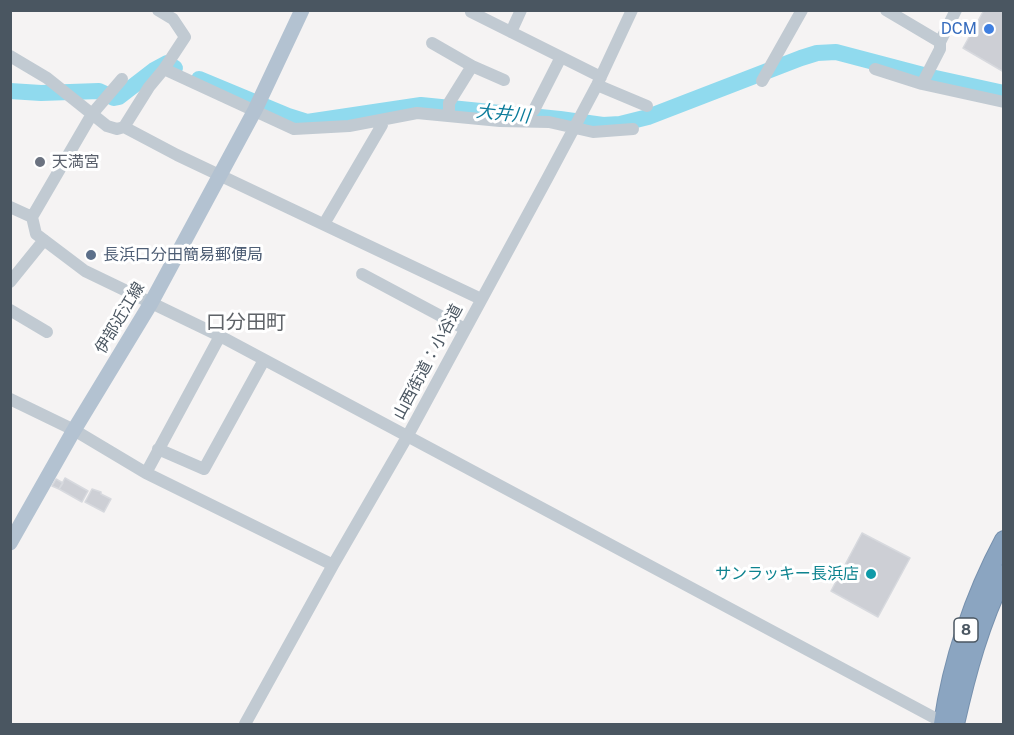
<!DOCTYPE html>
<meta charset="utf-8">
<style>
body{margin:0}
#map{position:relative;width:1014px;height:735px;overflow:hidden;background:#f5f3f3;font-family:"Public Sans",sans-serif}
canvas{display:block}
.frame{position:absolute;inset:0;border:12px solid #4a5661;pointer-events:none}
</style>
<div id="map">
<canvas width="1014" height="735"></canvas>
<div class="frame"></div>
</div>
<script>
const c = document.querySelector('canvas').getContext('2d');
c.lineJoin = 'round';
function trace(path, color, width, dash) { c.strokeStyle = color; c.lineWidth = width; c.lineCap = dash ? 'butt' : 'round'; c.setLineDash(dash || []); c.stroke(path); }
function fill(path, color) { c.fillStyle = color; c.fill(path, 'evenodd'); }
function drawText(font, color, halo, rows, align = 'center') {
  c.font = font + ' "Public Sans","Noto Sans JP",sans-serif'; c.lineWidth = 6; c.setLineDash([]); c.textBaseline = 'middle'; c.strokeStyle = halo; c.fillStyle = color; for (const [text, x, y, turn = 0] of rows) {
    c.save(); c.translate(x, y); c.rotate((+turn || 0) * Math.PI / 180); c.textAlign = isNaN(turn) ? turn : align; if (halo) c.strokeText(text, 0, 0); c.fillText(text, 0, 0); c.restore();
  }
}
const river = new Path2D(`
 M 199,79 L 288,116 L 307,122 L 421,105 L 560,119 L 603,125 L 620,124 L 648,117 L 801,58 L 817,53 L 836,52 L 931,77 L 1004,93
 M 10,91 L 41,93 L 99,91 L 114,98 L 119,97 L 154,70 L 167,63 L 175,68`);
const building = new Path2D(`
 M 984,10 L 1004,10 L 1004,72 L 963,48 Z
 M 65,478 L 88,491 L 82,502 L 59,489 Z
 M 56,479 L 63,483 L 59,489 L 52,486 Z
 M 92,489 L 101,492 L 101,494 L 111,499 L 104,512 L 85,502 Z
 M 862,533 L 910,558 L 878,617 L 831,591 Z`);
const minor = new Path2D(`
 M 158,10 L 173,19 L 185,37 L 164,69 L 294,129 L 349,126 L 417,113 L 500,121 L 549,122 L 593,132 L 633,129
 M 472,10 L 471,12 L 601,77
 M 886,10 L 940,42
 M 511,32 L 521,10
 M 432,43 L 472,66 L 449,103 L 449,115
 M 10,56 L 47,78 L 107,126 L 117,129 L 124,127 L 149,87 L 164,69
 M 472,66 L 504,80
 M 875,69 L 922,84 L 1004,102
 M 762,81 L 802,10
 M 922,84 L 940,49 L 940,42 L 956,10
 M 597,85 L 647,106
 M 534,110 L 561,57
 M 124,127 L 177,155 L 481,299
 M 10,207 L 32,217 L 36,234 L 85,271 L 220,336 L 946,724
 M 32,217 L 92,114 L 122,79
 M 324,224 L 382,125 L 381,120
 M 362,274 L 465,329
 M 10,282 L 44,240
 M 10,310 L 47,332
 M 10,399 L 74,430 L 146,473 L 333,565
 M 158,449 L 204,469 L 264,360
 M 146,473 L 220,336
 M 245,724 L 333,565 L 407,437 L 548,177 L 597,85 L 632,10`);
const major = new Path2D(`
 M 10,543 L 74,430 L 151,303 L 255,110 L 302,10`);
const highway = new Path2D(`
 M 943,724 C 952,661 974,596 1004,540
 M 955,724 C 967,671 980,623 1004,574`);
const markers = [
 [989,29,6,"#3f7fe0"],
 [40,162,6,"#6b7280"],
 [91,255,6,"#5c6f8a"],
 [871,574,6,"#0f9aa8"]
];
const shields = [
 [966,630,24]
];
const shieldNames = [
 ["8",966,630]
];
const shopNames = [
 ["DCM",977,29]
];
const worshipNames = [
 ["天満宮",52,162]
];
const serviceNames = [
 ["長浜口分田簡易郵便局",103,255]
];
const streetNames = [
 ["伊部近江線",120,318,-59],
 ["山西街道：小谷道",428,362,-62]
];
const cultureNames = [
 ["サンラッキー長浜店",859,574]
];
const waterNames = [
 ["大井川",503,114,6]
];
const quarterNames = [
 ["口分田町",246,323]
];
trace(river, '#90daee', 16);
fill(building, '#cdcfd5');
trace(building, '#d7d9de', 1.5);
trace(highway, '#7690ad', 20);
trace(minor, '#c1cad2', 12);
trace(major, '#b3c2d1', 15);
trace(highway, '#8ba5c1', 18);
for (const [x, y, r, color] of markers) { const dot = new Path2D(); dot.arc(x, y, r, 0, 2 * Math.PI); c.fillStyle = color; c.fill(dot); trace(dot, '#fff', 2); }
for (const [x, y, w] of shields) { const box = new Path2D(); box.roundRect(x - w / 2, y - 12, w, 24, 4.5); c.fillStyle = '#fff'; c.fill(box); trace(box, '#4a5661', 1.5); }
drawText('bold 15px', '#4a5661', null, shieldNames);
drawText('16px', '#366cbe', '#fff', shopNames, 'right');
drawText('16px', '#5b616d', '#fff', worshipNames, 'left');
drawText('16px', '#4e5e75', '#fff', serviceNames, 'left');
drawText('16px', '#4a5661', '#fff', streetNames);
drawText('16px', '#0d838f', '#fff', cultureNames, 'right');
drawText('italic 18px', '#0c7c9b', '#fff', waterNames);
drawText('20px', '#5f6368', '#fff', quarterNames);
</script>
